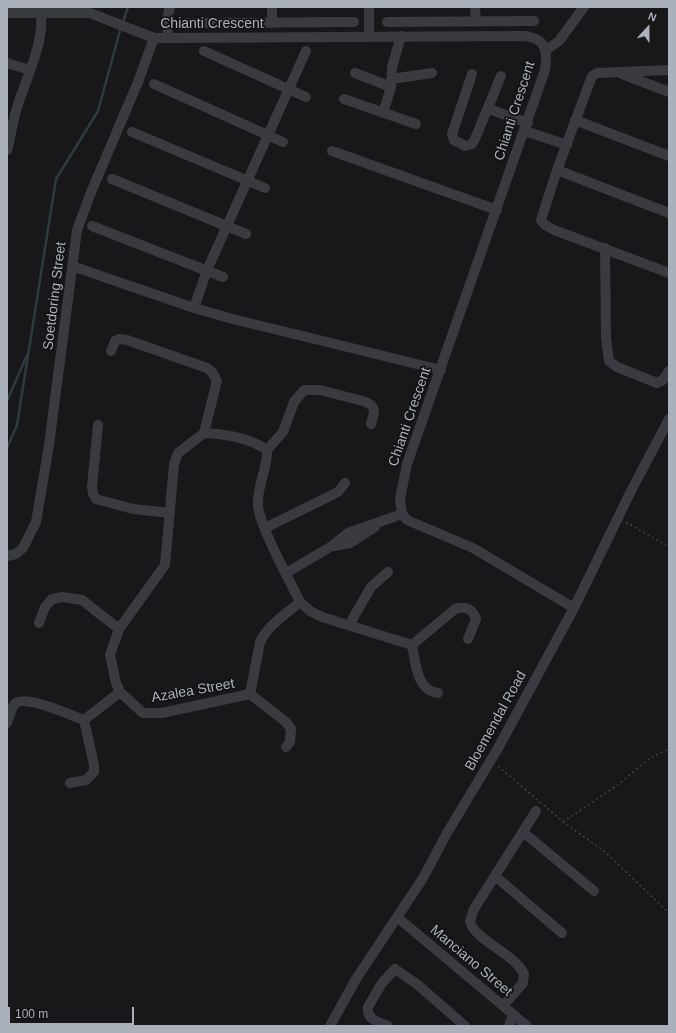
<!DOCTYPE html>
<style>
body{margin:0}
#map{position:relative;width:676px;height:1033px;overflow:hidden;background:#18181b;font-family:Helvetica,sans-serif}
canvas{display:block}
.frame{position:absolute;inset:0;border:8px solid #aab1bb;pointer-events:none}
.north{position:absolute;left:628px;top:8px;width:40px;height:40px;-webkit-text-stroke:3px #131316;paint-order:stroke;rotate:21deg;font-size:11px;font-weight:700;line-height:16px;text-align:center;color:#aab1bb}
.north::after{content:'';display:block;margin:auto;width:14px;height:18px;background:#aab1bb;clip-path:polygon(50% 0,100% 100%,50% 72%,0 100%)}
.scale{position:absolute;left:8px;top:1007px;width:126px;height:18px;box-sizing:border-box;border:2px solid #aab1bb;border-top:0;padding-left:5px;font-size:12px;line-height:14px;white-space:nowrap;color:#aab1bb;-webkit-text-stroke:3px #131316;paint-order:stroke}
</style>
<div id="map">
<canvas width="676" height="1033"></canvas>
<div class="frame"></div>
<div class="north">N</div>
<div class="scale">100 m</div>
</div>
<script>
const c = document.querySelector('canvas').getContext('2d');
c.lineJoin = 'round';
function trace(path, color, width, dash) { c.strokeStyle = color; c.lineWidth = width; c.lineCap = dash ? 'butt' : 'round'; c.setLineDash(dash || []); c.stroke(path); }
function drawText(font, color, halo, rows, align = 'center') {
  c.font = font + ' Helvetica,sans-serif'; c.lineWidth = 3.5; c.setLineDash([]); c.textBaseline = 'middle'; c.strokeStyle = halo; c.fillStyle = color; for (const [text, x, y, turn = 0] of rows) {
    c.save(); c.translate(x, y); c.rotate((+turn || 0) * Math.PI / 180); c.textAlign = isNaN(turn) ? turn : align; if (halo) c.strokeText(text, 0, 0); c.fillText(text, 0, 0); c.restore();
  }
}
const stream = new Path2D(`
 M 123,22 L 128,7
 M 7,401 L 27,355
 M 7,448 L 17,425 L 56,179 L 98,111 L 121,27`);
const path = new Path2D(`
 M 626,522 L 669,547
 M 498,766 L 541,803
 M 544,805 L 563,822 L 604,851 L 669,913
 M 563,822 L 619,784 L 650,758 L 669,749`);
const minor = new Path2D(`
 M 272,7 L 272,23
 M 369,7 L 369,36
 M 475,7 L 476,21
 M 7,13 L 90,13 L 154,38 L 168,38 L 524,36 C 546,38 548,51 545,70 L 407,464 L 400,499 L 402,514 L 407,520 L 473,548 L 574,608
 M 387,22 L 534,21
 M 187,23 L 354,22
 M 168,38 L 167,18 L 170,7
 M 546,50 L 559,41 L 584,7
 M 204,51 L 306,97
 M 7,63 L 30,70
 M 669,70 L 597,73 L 592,76 L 557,170 L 541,220 L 545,225 L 554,230 L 669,273
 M 355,73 L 391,87
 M 472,74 L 452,134 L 454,140 L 465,146 L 472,144 L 475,139 L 501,76
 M 622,74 L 669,92
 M 391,79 L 432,73
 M 154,84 L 283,142
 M 344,99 L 416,124
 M 489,109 L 528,123
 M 383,113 L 391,87 L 392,67 L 401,36
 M 575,120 L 669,156
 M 525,131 L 567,145
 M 132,132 L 265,188
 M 7,150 C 11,137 12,124 16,111 C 25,79 44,47 41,13
 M 332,151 L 497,210
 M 557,170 L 669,213
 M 112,179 L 246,234
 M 92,226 L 223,277
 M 605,248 L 606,337 L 609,361 L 617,367 L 657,383 L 663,380 L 669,371
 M 72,266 L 194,308 L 233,319 L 441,370
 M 194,308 L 207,270 L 306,51
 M 111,351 L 115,341 L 119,339 L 127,340 L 207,368 L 212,372 L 217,381 L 204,433
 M 98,425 L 92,487 L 93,494 L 96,499 L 133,509 L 170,513
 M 267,450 C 268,468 257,485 258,504 C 258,524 290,581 300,602 L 310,611 L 322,617 L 412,645
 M 267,450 L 283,432 L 294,402 L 304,390 L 320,390 L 366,402 C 377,407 374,414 371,424
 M 265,528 L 338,492 L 345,483
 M 334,546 L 350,543 L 375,527
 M 7,556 L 16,554 L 23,548 L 36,522 L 49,445 L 77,230 L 92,190 L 138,82 L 154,38
 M 286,573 L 332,546 L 348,533 L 402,514
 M 39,623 L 45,607 L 52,599 L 62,597 L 82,600 L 119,629
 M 349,625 L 371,587 L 388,572
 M 412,645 L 455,609 C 465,606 472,608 476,619 L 468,639
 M 412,645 C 416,663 416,690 438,693
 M 250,694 L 162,713 L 143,713 L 120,692 L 116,683 L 110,655 L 119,629 L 165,565 L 174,464 L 178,453 L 204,433 C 224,434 250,438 267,450
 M 250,694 L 260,642 C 268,625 286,614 300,602
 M 250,694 L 286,722 L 291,729 L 290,742 L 286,747
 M 7,723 C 9,717 11,707 16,703 C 27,695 70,715 84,720 L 120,692
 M 70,783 L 86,780 L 94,772 L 94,765 L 84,720
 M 523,832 L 594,891
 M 495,876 L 562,933
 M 397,917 L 527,1026
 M 503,1006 L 523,983 L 524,974 C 515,954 474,940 470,921 L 474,909 L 536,811
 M 330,1026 L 356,979 L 423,878 L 447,833 L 497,750 L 574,608 L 631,491 L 669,419
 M 388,1026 C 378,1022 366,1019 368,1007 L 382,983 L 395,969 L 418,985 L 465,1026
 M 509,1026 L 513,1014`);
const streetNames = [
 ["Chianti Crescent",212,24],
 ["Chianti Crescent",515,111,-72],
 ["Soetdoring Street",55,296,-83],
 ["Chianti Crescent",410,417,-71],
 ["Azalea Street",193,691,-10],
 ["Bloemendal Road",496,721,-61],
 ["Manciano Street",471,961,40]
];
trace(stream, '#2d3a40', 2.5);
trace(path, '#3f4247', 1.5, [2, 3]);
trace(minor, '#393b40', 10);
drawText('14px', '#aab1bb', '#131316', streetNames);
</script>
